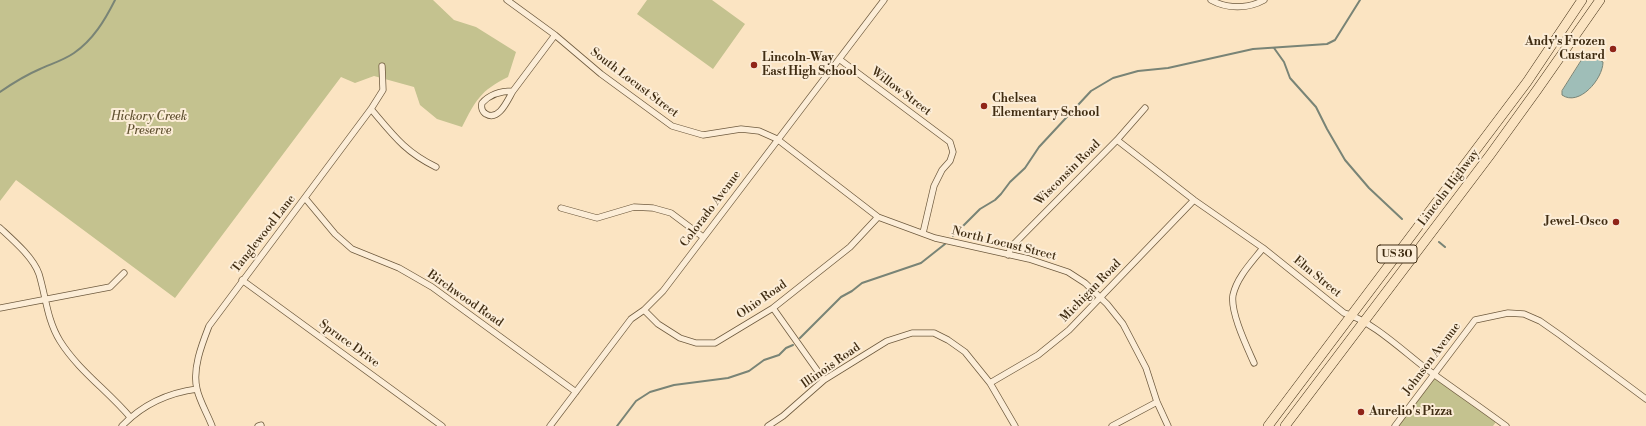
<!DOCTYPE html>
<style>
body{margin:0}
canvas{display:block;background:#fbe4c2}
</style>
<canvas width="1646" height="426"></canvas>
<script>
const c = document.querySelector('canvas').getContext('2d');
c.lineJoin = 'round';
function fill(path, color) { c.fillStyle = color; c.fill(path, 'evenodd'); }
function trace(path, color, width, dash) { c.strokeStyle = color; c.lineWidth = width; c.lineCap = dash ? 'butt' : 'round'; c.setLineDash(dash || []); c.stroke(path); }
function drawText(font, color, halo, rows, align = 'center') {
  c.font = font + ' "Libre Bodoni",serif'; c.lineWidth = 4; c.setLineDash([]); c.textBaseline = 'middle'; c.strokeStyle = halo; c.fillStyle = color; for (const [text, x, y, turn = 0] of rows) {
    c.save(); c.translate(x, y); c.rotate((+turn || 0) * Math.PI / 180); c.textAlign = isNaN(turn) ? turn : align; if (halo) c.strokeText(text, 0, 0); c.fillText(text, 0, 0); c.restore();
  }
}
const green = new Path2D(`
 M 0,0 L 433,0 L 454,20 L 476,27 L 516,52 L 508,77 C 480,91 476,100 462,127 L 437,119 L 420,105 L 414,87 L 374,76 L 355,83 L 341,77 L 175,298 L 16,180 L 0,201 Z
 M 647,0 L 712,0 L 745,24 L 713,69 L 637,14 Z
 M 1435,376 L 1496,422 L 1493,426 L 1397,426 Z`);
const water = new Path2D(`
 M 1585,55 L 1596,58 L 1603,62 C 1603,79 1579,107 1562,95 L 1562,91 Z`);
const stream = new Path2D(`
 M 1274,48 L 1284,62 L 1290,78 L 1316,107 L 1327,129 L 1345,160 L 1369,188 L 1402,219
 M 0,92 C 13,83 26,75 40,69 C 51,64 64,60 74,53 C 93,40 105,20 115,0
 M 953,236 L 980,209 L 995,200 L 1001,194 L 1010,182 L 1025,168 L 1039,147 L 1091,91 L 1113,78 L 1138,71 L 1168,68 L 1253,49 L 1327,44 L 1335,40 L 1360,0
 M 1439,242 L 1445,247
 M 800,338 L 841,297 L 852,291 L 862,283 L 921,263 L 945,244
 M 617,426 L 636,401 L 650,392 L 674,385 L 728,378 L 749,371 L 764,360 L 779,355 L 786,348 L 793,345`);
const minor = new Path2D(`
 M 507,0 L 555,35 L 601,74 L 672,126 L 703,135 L 741,129 L 759,131 L 777,139 L 878,217 L 935,238 L 1029,259 L 1068,272 L 1085,283 L 1107,304 L 1123,324 L 1146,368 L 1157,402 L 1168,426
 M 1211,0 C 1227,9 1248,9 1264,0
 M 839,59 L 950,142 L 953,152 L 950,161 L 942,170 L 934,186 L 923,233
 M 513,91 C 508,99 499,122 486,114 C 482,112 481,107 482,103 C 490,94 501,91 513,91 L 555,35
 M 371,109 C 393,135 405,152 436,167
 M 1117,140 L 1194,200 L 1263,248 L 1344,313 C 1370,320 1402,350 1424,367 C 1451,387 1479,406 1506,426
 M 305,198 L 335,234 L 352,249 L 399,268 L 432,287 L 576,392
 M 561,208 L 597,218 L 634,207 L 653,208 L 671,213 L 703,237
 M 0,228 C 13,240 33,257 39,274 C 46,297 47,320 60,341 C 78,370 108,391 130,417
 M 1008,255 L 1012,246 L 1117,140 L 1145,108
 M 242,280 L 442,426
 M 0,308 L 110,287 L 124,273
 M 773,308 L 824,380
 M 644,310 L 658,324 L 680,338 L 696,343 L 715,343 L 773,308 L 850,247 L 878,217
 M 1254,363 C 1247,347 1230,312 1233,295 C 1237,277 1252,262 1263,248
 M 990,383 L 1038,355 L 1069,330 L 1194,200
 M 122,426 C 143,404 167,393 197,389
 M 212,426 C 208,415 199,400 197,389 C 192,369 202,344 209,326 L 371,109 L 383,90 L 382,66
 M 258,426 L 261,425
 M 550,426 L 631,319 L 644,310 L 663,291 L 884,0
 M 768,426 L 783,416 L 824,380 L 887,341 L 912,333 L 934,333 L 948,340 L 965,352 L 990,383 L 1015,426
 M 1112,426 L 1157,402
 M 1395,426 L 1475,320 L 1508,313 L 1524,314 L 1540,321 L 1560,335 L 1646,399`);
const primary = new Path2D(`
 M 1268,426 L 1527,82 L 1582,0
 M 1285,426 L 1490,155 L 1537,90 L 1600,0`);
const markers = [
 [1613,49,4,"#8f2418"],
 [754,65,4,"#8f2418"],
 [984,106,4,"#8f2418"],
 [1616,222,4,"#8f2418"],
 [1361,412,4,"#8f2418"]
];
const shields = [
 [1397,254,40]
];
const shieldNames = [
 ["US 30",1397,254]
];
const poiNames = [
 ["Andy's Frozen",1605,42,"right"],
 ["Custard",1605,56,"right"],
 ["Lincoln-Way",762,58],
 ["East High School",762,72],
 ["Chelsea",992,99],
 ["Elementary School",992,113],
 ["Jewel-Osco",1608,222,"right"],
 ["Aurelio's Pizza",1369,412]
];
const streetNames = [
 ["South Locust Street",634,83,37],
 ["Willow Street",901,92,37],
 ["Wisconsin Road",1068,173,-45],
 ["Lincoln Highway",1449,188,-53],
 ["Colorado Avenue",711,209,-53],
 ["Tanglewood Lane",264,234,-52],
 ["North Locust Street",1004,244,14],
 ["Elm Street",1317,277,39],
 ["Michigan Road",1091,291,-46],
 ["Birchwood Road",465,299,35],
 ["Ohio Road",762,300,-35],
 ["Spruce Drive",349,344,36],
 ["Johnson Avenue",1432,359,-53],
 ["Illinois Road",831,366,-35]
];
const parkNames = [
 ["Hickory Creek",149,117],
 ["Preserve",149,131]
];
fill(green, '#c4c28f');
fill(water, '#9fbeb8');
trace(water, '#798476', 1);
trace(stream, '#798476', 2);
trace(minor, '#6f5b3f', 7);
trace(primary, '#402d13', 10);
trace(minor, '#fcedd7', 5.5);
trace(primary, '#fbe4c2', 9);
for (const [x, y, r, color] of markers) { const dot = new Path2D(); dot.arc(x, y, r, 0, 2 * Math.PI); c.fillStyle = color; c.fill(dot); trace(dot, '#fcedd7', 1.5); }
for (const [x, y, w] of shields) { const box = new Path2D(); box.roundRect(x - w / 2, y - 9, w, 18, 3); c.fillStyle = '#fcedd7'; c.fill(box); trace(box, '#402d13', 1); }
drawText('bold 11px', '#402d13', null, shieldNames);
drawText('bold 12px', '#402d13', '#fcedd7', poiNames, 'left');
drawText('12px', '#402d13', '#fcedd7', streetNames);
drawText('italic 12px', '#615232', '#fcedd7', parkNames);
</script>
